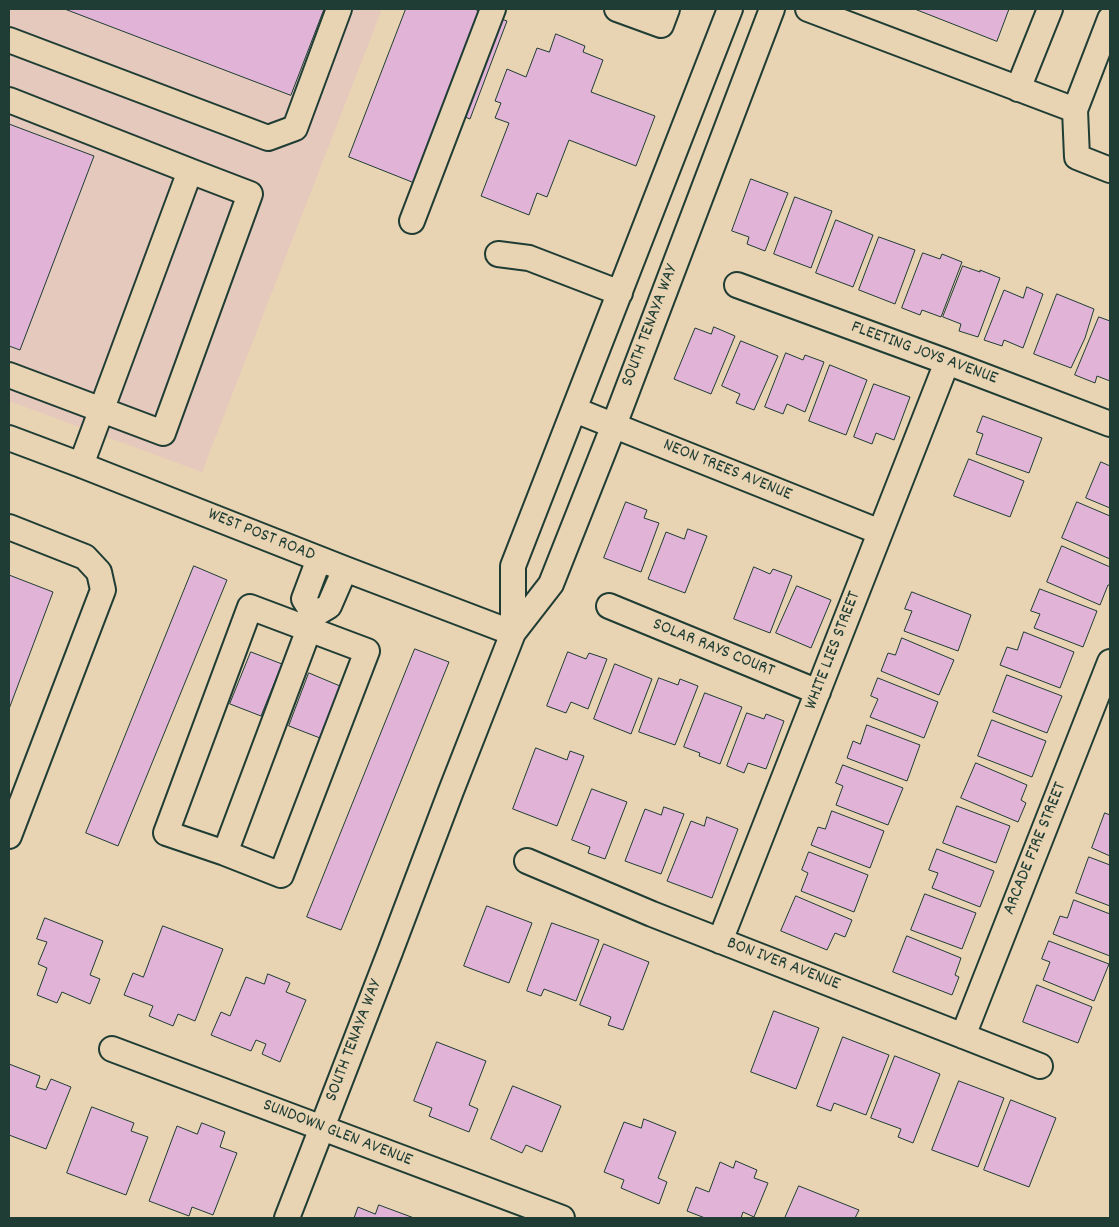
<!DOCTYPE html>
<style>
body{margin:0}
#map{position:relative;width:1119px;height:1227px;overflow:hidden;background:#e8d3b2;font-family:Dekko,sans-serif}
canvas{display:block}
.frame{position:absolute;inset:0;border:10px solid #1f3d34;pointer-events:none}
</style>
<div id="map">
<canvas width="1119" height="1227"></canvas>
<div class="frame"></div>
</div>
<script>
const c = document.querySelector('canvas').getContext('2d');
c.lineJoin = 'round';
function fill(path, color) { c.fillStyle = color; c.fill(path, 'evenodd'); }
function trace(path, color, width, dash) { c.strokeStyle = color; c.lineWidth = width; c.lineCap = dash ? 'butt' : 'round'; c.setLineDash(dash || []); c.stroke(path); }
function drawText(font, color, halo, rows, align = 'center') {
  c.font = font + ' Dekko,sans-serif'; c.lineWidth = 4.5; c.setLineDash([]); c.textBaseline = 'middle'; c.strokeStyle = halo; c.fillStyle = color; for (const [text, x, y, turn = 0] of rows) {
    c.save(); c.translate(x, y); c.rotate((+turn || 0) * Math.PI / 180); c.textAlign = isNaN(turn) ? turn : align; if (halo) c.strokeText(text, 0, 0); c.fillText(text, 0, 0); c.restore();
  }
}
const built = new Path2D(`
 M 9,9 L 382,9 L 202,472 L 9,401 Z`);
const building = new Path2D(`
 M 65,9 L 324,9 L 291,95 Z
 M 406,9 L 474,9 L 507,21 L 470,119 L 446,109 L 417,184 L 349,157 Z
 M 915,9 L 1009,9 L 997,41 Z
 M 556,34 L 585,46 L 583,52 L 603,60 L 591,92 L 655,116 L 636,166 L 569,140 L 547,197 L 537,193 L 529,215 L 481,196 L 509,123 L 495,118 L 501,103 L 495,101 L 507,69 L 526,77 L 537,48 L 549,52 Z
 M 9,124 L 94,156 L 20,350 L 9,346 Z
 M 751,179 L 788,193 L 765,251 L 747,244 L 749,237 L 732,231 Z
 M 795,197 L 832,211 L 811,268 L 774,254 Z
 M 836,220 L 873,235 L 853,287 L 816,273 Z
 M 879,237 L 915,250 L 895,304 L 859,290 Z
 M 923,253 L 940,259 L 942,254 L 962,262 L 941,317 L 922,310 L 920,315 L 902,308 Z
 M 963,266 L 980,272 L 980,270 L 1000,278 L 978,337 L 959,331 L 961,324 L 943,317 Z
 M 1027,287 L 1043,294 L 1023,348 L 1004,340 L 1002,346 L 984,340 L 1004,290 L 1023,298 Z
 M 1057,294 L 1094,309 L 1085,338 L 1071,368 L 1034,354 Z
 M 1099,317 L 1110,321 L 1110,381 L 1097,376 L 1095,383 L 1075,375 Z
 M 714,327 L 735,336 L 711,394 L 674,379 L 695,328 L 711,334 Z
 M 741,341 L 778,356 L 754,410 L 736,403 L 740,394 L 722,386 Z
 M 786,353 L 803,360 L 805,355 L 824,362 L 805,412 L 787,404 L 783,414 L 765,407 Z
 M 830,365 L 867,380 L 846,435 L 809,421 Z
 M 874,384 L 910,397 L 894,440 L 876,433 L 872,444 L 854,437 Z
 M 983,416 L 1042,438 L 1029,473 L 976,454 L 983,434 L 977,432 Z
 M 969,459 L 1024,481 L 1010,517 L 954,496 Z
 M 1101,462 L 1110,466 L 1110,508 L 1086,498 Z
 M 626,502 L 647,510 L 644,518 L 659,523 L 641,572 L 604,558 Z
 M 1077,502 L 1110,516 L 1110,559 L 1062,538 Z
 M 688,529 L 707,536 L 685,593 L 648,579 L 666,532 L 684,539 Z
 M 1062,546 L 1110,567 L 1110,585 L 1108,585 L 1100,605 L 1047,582 Z
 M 194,566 L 227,580 L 118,846 L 86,833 Z
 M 754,567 L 770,574 L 773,569 L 792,576 L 770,633 L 734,619 Z
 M 9,575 L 53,592 L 9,709 Z
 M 797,586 L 831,600 L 811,648 L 776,633 Z
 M 1040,589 L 1097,611 L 1083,647 L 1034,628 L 1040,614 L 1031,611 Z
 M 912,592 L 971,615 L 958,651 L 904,631 L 912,611 L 905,609 Z
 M 1024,632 L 1074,652 L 1060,688 L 1000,665 L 1007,647 L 1017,650 Z
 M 902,638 L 954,660 L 939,695 L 881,671 L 888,653 L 895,655 Z
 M 415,649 L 449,662 L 341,930 L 307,917 Z
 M 251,652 L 282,664 L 261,716 L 230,704 Z
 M 568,652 L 586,659 L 589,653 L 607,659 L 588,709 L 571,702 L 566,713 L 547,706 Z
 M 615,664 L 652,679 L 631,734 L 594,719 Z
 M 309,673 L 340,686 L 320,738 L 289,726 Z
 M 1007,675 L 1062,696 L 1047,733 L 993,712 Z
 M 659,678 L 678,685 L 680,679 L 698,686 L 675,745 L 639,732 Z
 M 878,678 L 938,702 L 924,738 L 870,717 L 878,699 L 871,696 Z
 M 705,693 L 742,707 L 720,764 L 699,756 L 700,753 L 684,747 Z
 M 747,713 L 764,719 L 766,714 L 784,721 L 766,769 L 748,763 L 744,773 L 727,766 Z
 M 992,720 L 1046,741 L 1032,777 L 978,756 Z
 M 867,725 L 920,745 L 907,781 L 847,758 L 853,741 L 860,744 Z
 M 536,748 L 567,760 L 570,751 L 584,756 L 557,826 L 513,809 Z
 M 976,763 L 1027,785 L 1021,800 L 1026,803 L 1018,822 L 961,798 Z
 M 843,765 L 903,788 L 888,825 L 836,805 L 843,786 L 836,783 Z
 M 592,789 L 627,802 L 605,859 L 588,853 L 590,847 L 572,840 Z
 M 957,806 L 1010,826 L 996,863 L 943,843 Z
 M 664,807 L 684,814 L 661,874 L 625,861 L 645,809 L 661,815 Z
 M 832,811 L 884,831 L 870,868 L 811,845 L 818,827 L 825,829 Z
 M 1105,813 L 1110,815 L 1110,856 L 1092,848 Z
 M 707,817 L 738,829 L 712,898 L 667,881 L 691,821 L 704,826 Z
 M 937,849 L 994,871 L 980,907 L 932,888 L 938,873 L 929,870 Z
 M 809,852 L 868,875 L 854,912 L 801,891 L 808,873 L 802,870 Z
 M 1089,857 L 1110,865 L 1110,906 L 1076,893 Z
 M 925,894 L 976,913 L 962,949 L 911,930 Z
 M 796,896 L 852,920 L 845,937 L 835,933 L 827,950 L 781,931 Z
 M 1074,900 L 1110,914 L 1110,956 L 1053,934 L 1060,916 L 1067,918 Z
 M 487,906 L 532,923 L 509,983 L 464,966 Z
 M 45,918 L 103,941 L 90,975 L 100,979 L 90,1004 L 62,992 L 57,1003 L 37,995 L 47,968 L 38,964 L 47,942 L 37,939 Z
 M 552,923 L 599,940 L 576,1001 L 544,989 L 541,996 L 527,991 Z
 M 163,926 L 223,949 L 195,1021 L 178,1014 L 173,1026 L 149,1016 L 153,1006 L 124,995 L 133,973 L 143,977 Z
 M 907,936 L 961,958 L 955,975 L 959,977 L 952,995 L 893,972 Z
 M 1049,941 L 1109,964 L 1094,1001 L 1043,980 L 1050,962 L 1042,959 Z
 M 604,944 L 649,962 L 623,1030 L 608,1025 L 611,1017 L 580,1005 Z
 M 268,974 L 290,983 L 286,992 L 306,1000 L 280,1062 L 262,1054 L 266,1044 L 256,1040 L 251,1051 L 211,1035 L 221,1012 L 230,1016 L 246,977 L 264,984 Z
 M 1037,985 L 1092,1007 L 1078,1043 L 1023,1022 Z
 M 774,1011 L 819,1028 L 796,1089 L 751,1072 Z
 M 843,1037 L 889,1055 L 866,1115 L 834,1103 L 831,1111 L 817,1106 Z
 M 437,1042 L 486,1061 L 469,1105 L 478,1109 L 469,1132 L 429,1116 L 432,1108 L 414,1101 Z
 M 895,1056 L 940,1074 L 913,1143 L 898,1137 L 901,1129 L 871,1118 Z
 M 9,1064 L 40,1076 L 36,1087 L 46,1090 L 51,1079 L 71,1087 L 46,1149 L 9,1135 Z
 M 959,1081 L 1004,1098 L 978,1167 L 932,1150 Z
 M 513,1086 L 561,1106 L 542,1152 L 526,1145 L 522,1153 L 491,1139 Z
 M 1011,1100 L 1056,1118 L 1029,1187 L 984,1170 Z
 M 92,1107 L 134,1123 L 131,1131 L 148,1137 L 126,1195 L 67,1173 Z
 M 644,1119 L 676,1132 L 658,1178 L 667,1182 L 659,1204 L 621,1188 L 624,1180 L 604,1172 L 624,1122 L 641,1128 Z
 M 202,1123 L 225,1132 L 220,1147 L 237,1153 L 213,1215 L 192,1207 L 189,1216 L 149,1201 L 177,1126 L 197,1134 Z
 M 736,1161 L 757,1170 L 754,1178 L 768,1183 L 754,1217 L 743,1212 L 741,1218 L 705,1218 L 687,1211 L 696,1187 L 709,1192 L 720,1162 L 733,1168 Z
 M 799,1186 L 859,1210 L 855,1218 L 785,1218 Z
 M 379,1205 L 414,1218 L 354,1218 L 358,1207 L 375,1214 Z`);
const minor = new Path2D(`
 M 617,9 L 661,25 L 667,9
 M 808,9 L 1075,110 L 1077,157 L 1110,170
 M 9,40 L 268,138 L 295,128 L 339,9
 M 1018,89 L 1050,9
 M 9,100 L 190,171 L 81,465
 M 1075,110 L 1110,19
 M 412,221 L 493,9
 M 498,254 L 529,258 L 620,293
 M 737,285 L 947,362 L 1110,424
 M 9,375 L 163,433 L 250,194 L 190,171
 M 575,410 L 880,532
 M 9,438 L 81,465 L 345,569 L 513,633
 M 9,527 L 85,557 L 99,572 L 103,590 L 9,836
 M 609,606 L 818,692
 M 314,615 L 304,599 L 319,559
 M 513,633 L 513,566 L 730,9
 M 225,853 L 281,875 L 367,651 L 250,607 L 166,833 L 225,853 L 309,629 L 314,615 L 329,606 L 345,569
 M 527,861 L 652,914 L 1040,1066
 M 720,941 L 947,362
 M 963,1036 L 1110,662
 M 112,1049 L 562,1218
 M 287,1218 L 390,952 L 451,791 L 513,633 L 551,584 L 614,425 L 772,9`);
const streetNames = [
 ["SOUTH TENAYA WAY",651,326,-69],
 ["FLEETING JOYS AVENUE",924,354,20],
 ["NEON TREES AVENUE",727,471,22],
 ["WEST POST ROAD",261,536,22],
 ["SOLAR RAYS COURT",713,649,22],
 ["WHITE LIES STREET",834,651,-69],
 ["ARCADE FIRE STREET",1036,849,-68],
 ["BON IVER AVENUE",783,965,21],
 ["SOUTH TENAYA WAY",355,1041,-69],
 ["SUNDOWN GLEN AVENUE",337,1134,21]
];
fill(built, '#e6c9bd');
fill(building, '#e1b3d6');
trace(building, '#1f3d34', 1);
trace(minor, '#1f3d34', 28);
trace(minor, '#e8d3b2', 24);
drawText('18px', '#1f3d34', '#e8d3b2', streetNames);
</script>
